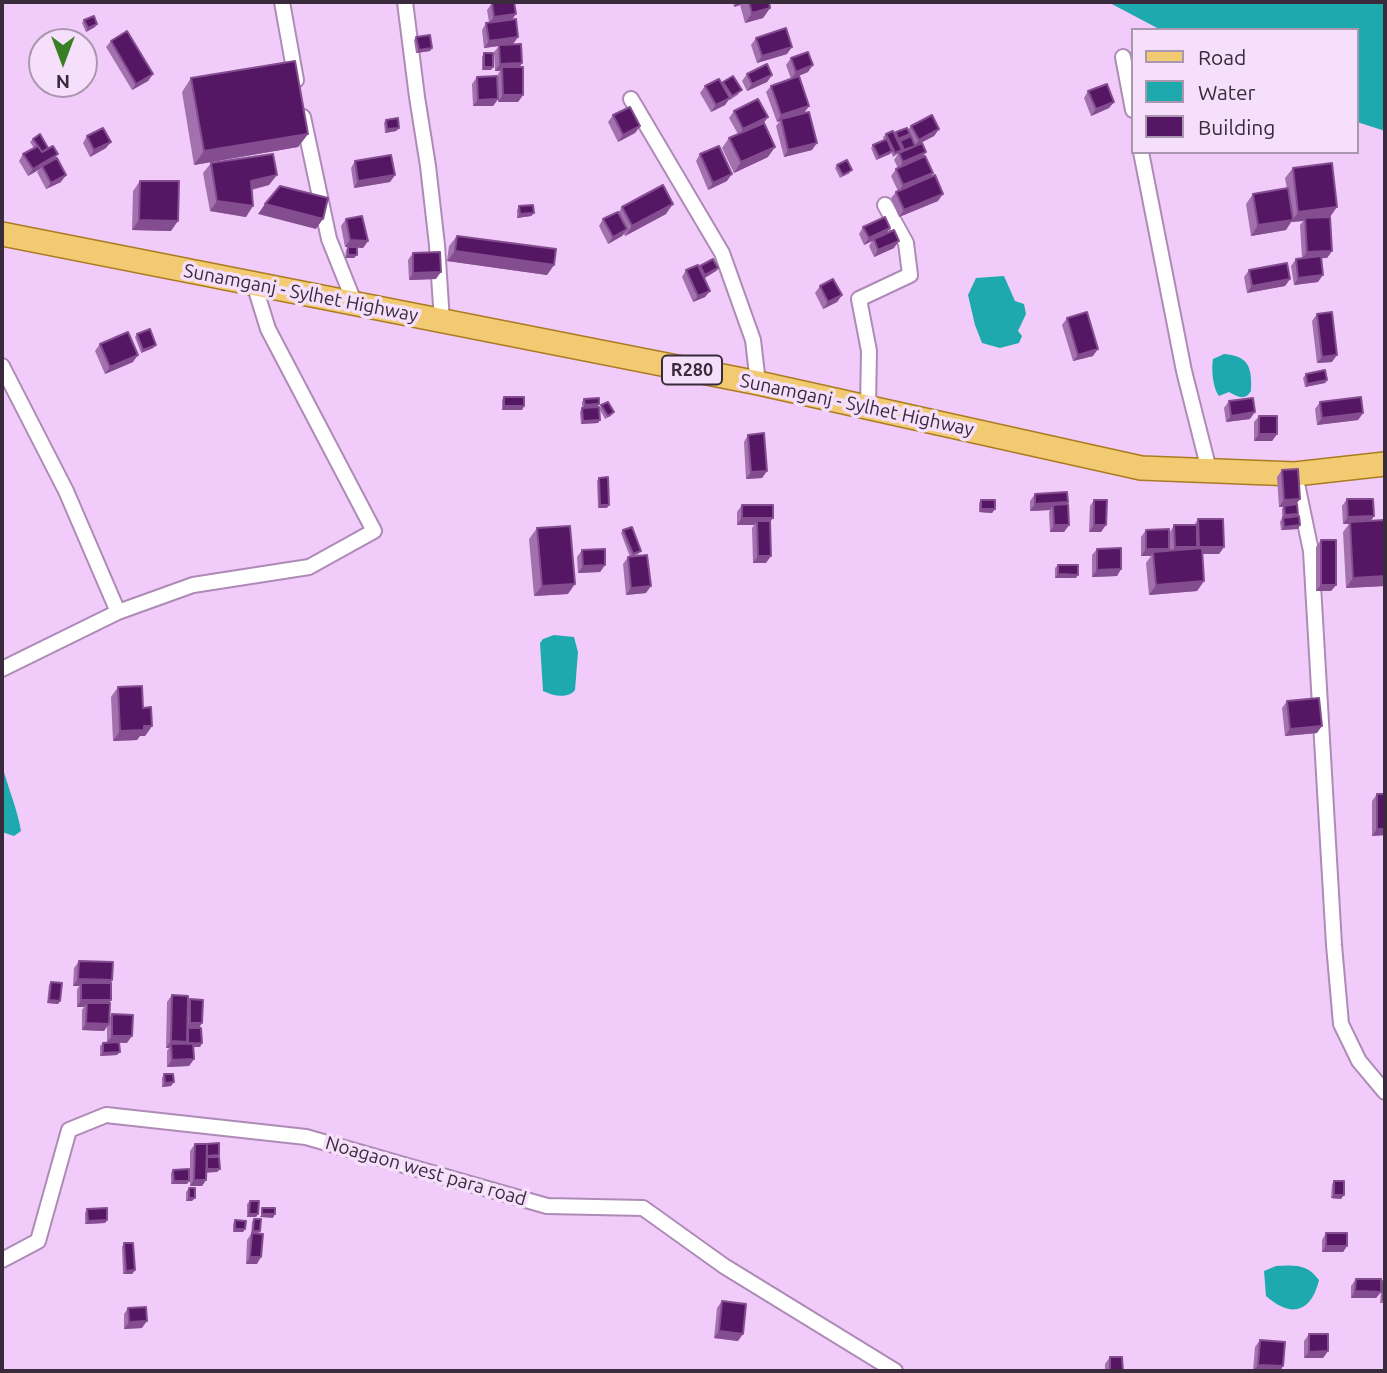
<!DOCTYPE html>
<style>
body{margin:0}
#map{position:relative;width:1387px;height:1373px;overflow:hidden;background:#f1ccfa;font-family:Ubuntu,sans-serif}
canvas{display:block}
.frame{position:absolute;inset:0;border:4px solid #392a3c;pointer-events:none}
.legend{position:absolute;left:1131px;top:28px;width:228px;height:126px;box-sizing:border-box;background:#f6dffb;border:2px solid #aa97af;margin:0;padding:9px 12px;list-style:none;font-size:21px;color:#392a3c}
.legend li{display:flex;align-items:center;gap:14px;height:35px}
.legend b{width:35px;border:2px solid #aa97af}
.north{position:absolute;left:28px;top:28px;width:70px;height:70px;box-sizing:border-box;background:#f6dffb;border:2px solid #aa97af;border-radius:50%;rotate:180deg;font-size:19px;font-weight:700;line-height:28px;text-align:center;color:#392a3c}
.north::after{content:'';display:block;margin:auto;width:24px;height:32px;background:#387f24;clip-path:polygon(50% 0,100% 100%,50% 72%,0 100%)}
</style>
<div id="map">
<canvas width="1387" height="1373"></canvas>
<div class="frame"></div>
<ul class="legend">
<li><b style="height:9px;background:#f1ca71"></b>Road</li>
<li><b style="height:19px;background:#1ea9af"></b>Water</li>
<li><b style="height:19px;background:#551663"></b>Building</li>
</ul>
<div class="north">N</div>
</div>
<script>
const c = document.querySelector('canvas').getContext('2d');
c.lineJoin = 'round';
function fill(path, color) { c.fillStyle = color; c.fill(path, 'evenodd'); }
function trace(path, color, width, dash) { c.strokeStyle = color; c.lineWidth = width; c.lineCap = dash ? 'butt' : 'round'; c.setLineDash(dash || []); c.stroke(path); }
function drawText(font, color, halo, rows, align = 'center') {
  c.font = font + ' Ubuntu,sans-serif'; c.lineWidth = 7; c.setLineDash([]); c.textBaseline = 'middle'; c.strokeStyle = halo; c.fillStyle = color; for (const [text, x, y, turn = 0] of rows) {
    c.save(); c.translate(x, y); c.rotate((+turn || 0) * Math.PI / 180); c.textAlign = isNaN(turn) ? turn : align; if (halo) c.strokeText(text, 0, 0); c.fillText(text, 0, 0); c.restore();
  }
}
const water = new Path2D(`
 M 1108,2 L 1385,2 L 1385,131 L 1357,122 L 1357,30 L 1161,30 Z
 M 1004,276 L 1015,301 L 1024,304 L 1026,314 L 1018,331 L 1022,336 L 1019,343 L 1000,348 L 982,343 L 975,325 L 968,295 L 976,278 Z
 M 1224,354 C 1250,356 1252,369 1251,391 C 1245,401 1238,397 1229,392 L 1219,396 C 1213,389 1211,369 1213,359 Z
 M 554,635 L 574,637 L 578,652 L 575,690 C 568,699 553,696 543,691 L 540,643 L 543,639 Z
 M 2,765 C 8,788 17,808 21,831 L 14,836 L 2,832 Z
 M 1276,1266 C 1296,1265 1307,1264 1319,1280 C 1311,1313 1291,1318 1266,1296 L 1264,1271 Z`);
const minor = new Path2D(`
 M 282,2 L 296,80
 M 405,2 L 417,97 L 428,166 L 437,245 L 442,321
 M 1123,57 L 1133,110
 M 631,99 L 722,253 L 753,340 L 758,383
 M 303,117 L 329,239 L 355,304
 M 1141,152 L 1184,371 L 1209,470
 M 2,366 L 66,491 L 118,612 L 2,669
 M 868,407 L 869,351 L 859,299 L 910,275 L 906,243 L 885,205
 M 1296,479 L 1311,551 L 1334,945 L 1341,1024 L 1359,1061 L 1385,1092
 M 118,612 L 193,585 L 309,567 L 374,531 L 268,329 L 254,284
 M 2,1260 L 38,1241 L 69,1130 L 106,1115 L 306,1137 L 547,1206 L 643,1208 L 724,1266 L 895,1371`);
const primary = new Path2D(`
 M 2,234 L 758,383 L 1141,468 L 1295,474 L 1385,464`);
const wall = new Path2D(`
 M 499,2 L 514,2 L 512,19 L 518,37 L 513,44 L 507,45 L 522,63 L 520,67 L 523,95 L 518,102 L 498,102 L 498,99 L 493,106 L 473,106 L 472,84 L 477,77 L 498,95 L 498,74 L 500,71 L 495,71 L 494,52 L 499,46 L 484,48 L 482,30 L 486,23 L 489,22 L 487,10 L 492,3 Z
 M 733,2 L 769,2 L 770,8 L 763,18 L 745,23 L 740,5 L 734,7 Z
 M 84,20 L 95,27 L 86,32 L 82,23 Z
 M 416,37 L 432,48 L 430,51 L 416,53 L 414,40 Z
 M 756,38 L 787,54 L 757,63 L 751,45 Z
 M 111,41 L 153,74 L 148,81 L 132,90 L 106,47 Z
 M 484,53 L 493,67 L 491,70 L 482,70 L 482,57 Z
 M 791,58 L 808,72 L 791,79 L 786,65 Z
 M 747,74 L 772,75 L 767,82 L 747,91 L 742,81 Z
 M 191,78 L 308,134 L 298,147 L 194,165 L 182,92 Z
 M 723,82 L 739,94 L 730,100 L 729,99 L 725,105 L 711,112 L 700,93 L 705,86 L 722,84 Z
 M 771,86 L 809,106 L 804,113 L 794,116 L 812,150 L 784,157 L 776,126 L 780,121 L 777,122 L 766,92 Z
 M 1088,91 L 1114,102 L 1109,108 L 1091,116 L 1084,98 Z
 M 734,111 L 768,117 L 763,123 L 768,157 L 734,173 L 722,148 L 729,138 L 738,134 L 729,118 Z
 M 613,115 L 640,126 L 635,133 L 618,142 L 608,122 Z
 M 386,120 L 399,128 L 396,131 L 385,133 L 384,123 Z
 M 911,126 L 939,129 L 934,136 L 919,144 L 922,158 L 933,173 L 929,178 L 938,201 L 899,217 L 891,198 L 896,192 L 898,191 L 891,176 L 896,169 L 898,168 L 894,160 L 898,154 L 893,157 L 891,152 L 890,154 L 876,160 L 871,148 L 873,145 L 884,140 L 883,137 L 886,134 L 894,134 L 896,132 L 908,130 Z
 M 87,136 L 106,148 L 90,157 L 83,143 Z
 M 33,139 L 54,159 L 61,182 L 46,189 L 37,172 L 40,169 L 28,176 L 19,161 L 23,154 L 34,148 L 30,142 Z
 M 700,154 L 727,181 L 708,190 L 696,161 Z
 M 355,161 L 395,175 L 390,182 L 354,188 L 351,168 Z
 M 211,163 L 269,185 L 252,190 L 246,217 L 210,211 L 203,173 Z
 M 837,165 L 850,173 L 840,178 L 835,168 Z
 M 1293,168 L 1330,217 L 1332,251 L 1327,258 L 1321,258 L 1318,282 L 1294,285 L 1291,266 L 1296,259 L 1302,258 L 1300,225 L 1303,221 L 1291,222 L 1286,230 L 1251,236 L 1246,204 L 1253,194 L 1287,189 L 1285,178 Z
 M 140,181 L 171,231 L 132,230 L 133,191 Z
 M 519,206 L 534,213 L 531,216 L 517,218 L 517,210 Z
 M 622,207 L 666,214 L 625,236 L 624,234 L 622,236 L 608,244 L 599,226 L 603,219 L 618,213 Z
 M 346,219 L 368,241 L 363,248 L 357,247 L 354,258 L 345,258 L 346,250 L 348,247 L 345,247 L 341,226 Z
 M 863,227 L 890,228 L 886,234 L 894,248 L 874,257 L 869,246 L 872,241 L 864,245 L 859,234 Z
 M 457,236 L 554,265 L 547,275 L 447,261 L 449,246 Z
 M 413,253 L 436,279 L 409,280 L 408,260 Z
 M 699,267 L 718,268 L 716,271 L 704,278 L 710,291 L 705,297 L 693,302 L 682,277 L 686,270 Z
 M 1249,270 L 1290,279 L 1285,286 L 1247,293 L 1244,277 Z
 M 820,286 L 842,295 L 837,302 L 823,309 L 815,293 Z
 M 1317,314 L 1332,362 L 1317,363 L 1312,321 Z
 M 1067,318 L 1093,356 L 1073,361 L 1062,325 Z
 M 137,334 L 153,348 L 141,353 L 135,337 Z
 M 100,344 L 133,362 L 105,374 L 95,351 Z
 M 1306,374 L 1327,380 L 1325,383 L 1305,387 L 1303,378 Z
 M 504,397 L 524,406 L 522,410 L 502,410 L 502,400 Z
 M 584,399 L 597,407 L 600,408 L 601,405 L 614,412 L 611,416 L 605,419 L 600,410 L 600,420 L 598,423 L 581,424 L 580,412 L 582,408 L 582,402 Z
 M 1229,401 L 1250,419 L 1226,422 L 1224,408 Z
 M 1320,402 L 1363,413 L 1358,420 L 1317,425 L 1315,409 Z
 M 1259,416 L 1277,434 L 1272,441 L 1254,441 L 1254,422 Z
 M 748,435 L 767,471 L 762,478 L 746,479 L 744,442 Z
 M 1282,470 L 1296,504 L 1296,517 L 1298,529 L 1281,530 L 1280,522 L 1282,518 L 1282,509 L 1283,507 L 1279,507 L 1277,477 Z
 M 599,478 L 607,508 L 598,508 L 597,481 Z
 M 1035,494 L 1066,504 L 1069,525 L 1064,532 L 1050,532 L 1049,512 L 1050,510 L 1030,511 L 1030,501 Z
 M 1347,499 L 1374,516 L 1371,521 L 1385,586 L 1346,588 L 1343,532 L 1349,524 L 1343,524 L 1342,506 Z
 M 981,500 L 995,509 L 992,513 L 979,512 L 979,503 Z
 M 1094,500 L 1101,532 L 1089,532 L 1090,506 Z
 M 742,505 L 770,522 L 766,563 L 753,563 L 752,528 L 754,525 L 737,525 L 737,512 Z
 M 1198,519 L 1224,547 L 1219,554 L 1202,554 L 1204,581 L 1197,591 L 1149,595 L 1146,563 L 1151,556 L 1141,556 L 1141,537 L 1146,530 L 1169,549 L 1167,551 L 1170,551 L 1170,532 L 1174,525 L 1194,525 Z
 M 537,528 L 568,594 L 534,596 L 529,539 Z
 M 623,530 L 639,554 L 634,556 L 646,593 L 626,595 L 623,564 L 628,557 L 630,557 L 621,533 Z
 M 1321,540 L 1336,585 L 1331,591 L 1316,591 L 1316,547 Z
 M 1097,549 L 1121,569 L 1117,576 L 1092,577 L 1092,555 Z
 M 582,550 L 605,565 L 600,572 L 578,573 L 577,557 Z
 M 1058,565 L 1076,578 L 1055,578 L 1055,568 Z
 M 118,687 L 152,726 L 145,736 L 140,736 L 137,740 L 113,741 L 111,697 Z
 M 1287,701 L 1317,733 L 1285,736 L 1282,708 Z
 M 1377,794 L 1385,794 L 1385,835 L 1372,836 L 1372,801 Z
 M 79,961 L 112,980 L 111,983 L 111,1000 L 109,1003 L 109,1019 L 112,1014 L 127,1043 L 119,1043 L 117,1055 L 100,1056 L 100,1046 L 103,1043 L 107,1042 L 107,1026 L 104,1031 L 82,1030 L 82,1010 L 84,1007 L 77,1007 L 77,990 L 79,986 L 73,986 L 74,968 Z
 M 51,982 L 60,1001 L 58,1004 L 47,1003 L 49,985 Z
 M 172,995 L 188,1002 L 190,999 L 202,1023 L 199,1028 L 202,1043 L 200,1047 L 193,1047 L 194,1059 L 189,1066 L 167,1067 L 167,1051 L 169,1048 L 166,1048 L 167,1002 Z
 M 164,1074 L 171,1086 L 162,1087 L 162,1078 Z
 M 195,1144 L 219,1155 L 218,1157 L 220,1169 L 217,1172 L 206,1172 L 206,1180 L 202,1186 L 190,1186 L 190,1151 Z
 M 173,1170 L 189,1181 L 187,1184 L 171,1184 L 171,1173 Z
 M 1334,1181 L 1341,1199 L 1331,1198 L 1332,1184 Z
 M 189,1188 L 192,1201 L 186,1201 L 186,1192 Z
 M 250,1201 L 258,1214 L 256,1217 L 247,1217 L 247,1204 Z
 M 87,1209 L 107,1220 L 105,1223 L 85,1224 L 85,1213 Z
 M 254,1219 L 260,1231 L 258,1234 L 257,1264 L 246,1264 L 247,1240 L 251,1234 L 252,1222 Z
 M 235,1220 L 245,1229 L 243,1232 L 233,1232 L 233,1224 Z
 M 1326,1233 L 1347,1246 L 1343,1252 L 1322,1252 L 1322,1240 Z
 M 124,1243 L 135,1270 L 132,1274 L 123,1274 L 122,1247 Z
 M 1356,1279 L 1381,1284 L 1383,1281 L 1385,1303 L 1380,1303 L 1381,1292 L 1376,1298 L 1351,1298 L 1351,1286 Z
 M 722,1301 L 738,1341 L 714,1338 L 717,1308 Z
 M 128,1308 L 142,1328 L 124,1329 L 124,1314 Z
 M 1309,1334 L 1328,1351 L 1323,1358 L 1304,1358 L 1304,1341 Z
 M 1260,1340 L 1283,1366 L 1280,1371 L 1253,1371 L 1255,1347 Z
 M 1110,1357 L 1123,1371 L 1105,1371 L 1105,1364 Z`);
const shadedWall = new Path2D(`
 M 737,2 L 742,2 L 740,5 L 734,7 Z
 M 770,8 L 763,18 L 745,23 L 752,13 Z
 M 516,14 L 511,21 L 489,23 L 494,17 Z
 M 97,24 L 95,27 L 86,32 L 88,28 Z
 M 518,37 L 513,44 L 484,48 L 489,41 Z
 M 792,47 L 787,54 L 757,63 L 762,56 Z
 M 432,48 L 430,51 L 416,53 L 419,50 Z
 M 522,63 L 517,70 L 502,67 L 500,71 L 495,71 L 500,64 Z
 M 813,65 L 808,72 L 791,79 L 796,72 Z
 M 484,67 L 493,67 L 491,70 L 482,70 Z
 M 153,74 L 148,81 L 132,90 L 136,84 Z
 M 772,75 L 767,82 L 747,91 L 752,84 Z
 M 503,95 L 523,95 L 518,102 L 498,102 Z
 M 730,98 L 725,105 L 711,112 L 716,105 Z
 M 498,99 L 493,106 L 473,106 L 478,100 Z
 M 1114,102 L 1109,108 L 1091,116 L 1096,109 Z
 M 809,106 L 804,113 L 777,122 L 781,115 Z
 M 768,117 L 763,124 L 739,136 L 743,129 Z
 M 640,126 L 635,133 L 618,142 L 623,135 Z
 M 399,128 L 396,131 L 385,133 L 387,129 Z
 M 939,129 L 934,136 L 914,146 L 919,140 Z
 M 308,134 L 298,147 L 194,165 L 204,151 Z
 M 910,134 L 907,138 L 896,142 L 898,139 Z
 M 111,142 L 106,148 L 90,157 L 94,150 Z
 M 817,143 L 812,150 L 784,157 L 788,150 Z
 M 775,147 L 768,157 L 734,173 L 741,162 Z
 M 892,151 L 890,154 L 876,160 L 879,157 Z
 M 926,152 L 921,159 L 899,169 L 903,162 Z
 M 58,154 L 53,161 L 42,166 L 40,169 L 28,176 L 33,169 Z
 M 933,173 L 928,180 L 899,192 L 903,185 Z
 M 732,174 L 727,181 L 708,190 L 713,183 Z
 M 66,175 L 61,182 L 46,189 L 51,183 Z
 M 277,175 L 269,185 L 244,191 L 251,181 Z
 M 395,175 L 390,182 L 354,188 L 358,181 Z
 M 943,194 L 938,201 L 899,217 L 904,210 Z
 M 217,201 L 253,206 L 246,217 L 210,211 Z
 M 265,204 L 323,219 L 316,229 L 258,214 Z
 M 673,204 L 666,214 L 625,236 L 632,226 Z
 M 1337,207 L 1330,217 L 1305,218 L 1303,221 L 1291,222 L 1286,230 L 1251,236 L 1258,225 L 1293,220 L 1298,212 Z
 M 534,213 L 531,216 L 517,218 L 520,214 Z
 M 139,220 L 178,221 L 171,231 L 132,230 Z
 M 890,228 L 885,235 L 864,245 L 869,238 Z
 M 627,229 L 622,236 L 608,244 L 613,237 Z
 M 350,240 L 368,241 L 363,248 L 345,247 Z
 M 899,241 L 894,248 L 874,257 L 878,250 Z
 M 455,251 L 554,265 L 547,275 L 447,261 Z
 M 1332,251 L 1327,258 L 1302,259 L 1307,252 Z
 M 348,255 L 357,255 L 354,258 L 345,258 Z
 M 718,268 L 716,271 L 703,279 L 705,275 Z
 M 441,272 L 436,279 L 409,280 L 413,273 Z
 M 1323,275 L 1318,282 L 1294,285 L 1298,278 Z
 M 1290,279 L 1285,286 L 1247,293 L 1252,286 Z
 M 710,291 L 705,297 L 693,302 L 698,296 Z
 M 842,295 L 837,302 L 823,309 L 828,302 Z
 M 156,345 L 153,348 L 141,353 L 143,350 Z
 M 1098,349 L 1093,356 L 1073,361 L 1078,355 Z
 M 138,355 L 133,362 L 105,374 L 110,367 Z
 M 1337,355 L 1332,362 L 1317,363 L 1322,357 Z
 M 1327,380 L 1325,383 L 1305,387 L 1307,384 Z
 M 599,404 L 597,408 L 582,408 L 585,405 Z
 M 504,406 L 524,406 L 522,410 L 502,410 Z
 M 1255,412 L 1250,419 L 1226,422 L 1231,416 Z
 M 1363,413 L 1358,420 L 1317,425 L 1322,418 Z
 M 600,420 L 598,423 L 581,424 L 583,421 Z
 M 1259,434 L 1277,434 L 1272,441 L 1254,441 Z
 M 767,471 L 762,478 L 746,479 L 751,472 Z
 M 1300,499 L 1295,506 L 1279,507 L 1284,500 Z
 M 1068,502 L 1063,509 L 1053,505 L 1050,510 L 1030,511 L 1035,504 Z
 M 600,505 L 609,505 L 607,508 L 598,508 Z
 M 981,509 L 995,509 L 992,513 L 979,512 Z
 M 1298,514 L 1296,517 L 1282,518 L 1285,515 Z
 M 1374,516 L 1369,523 L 1350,522 L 1349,524 L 1343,524 L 1348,517 Z
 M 742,518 L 773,518 L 768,525 L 757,521 L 754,525 L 737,525 Z
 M 1054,525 L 1069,525 L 1064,532 L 1050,532 Z
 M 1094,525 L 1106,525 L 1101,532 L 1089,532 Z
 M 1300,525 L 1298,529 L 1281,530 L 1284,527 Z
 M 1175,547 L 1197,547 L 1192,554 L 1170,554 Z
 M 1199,547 L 1224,547 L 1219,554 L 1194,554 Z
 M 1146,549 L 1169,549 L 1164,555 L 1153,552 L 1151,556 L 1141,556 Z
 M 758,556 L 771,556 L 766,563 L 753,563 Z
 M 605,565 L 600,572 L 578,573 L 583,566 Z
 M 1121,569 L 1117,576 L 1092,577 L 1097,570 Z
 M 1058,574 L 1078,575 L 1076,578 L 1055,578 Z
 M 1385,576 L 1385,586 L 1346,588 L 1353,578 Z
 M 1204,581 L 1197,591 L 1149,595 L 1156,585 Z
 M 575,584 L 568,594 L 534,596 L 542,586 Z
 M 1321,585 L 1336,585 L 1331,591 L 1316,591 Z
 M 651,586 L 646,593 L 626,595 L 631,588 Z
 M 144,726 L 152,726 L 145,736 L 140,736 L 137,740 L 113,741 L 120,731 Z
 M 1322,726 L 1317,733 L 1285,736 L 1290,729 Z
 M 1377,829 L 1385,829 L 1385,835 L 1372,836 Z
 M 78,979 L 112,980 L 108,987 L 81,983 L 79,986 L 73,986 Z
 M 49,1000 L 60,1001 L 58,1004 L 47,1003 Z
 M 81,1000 L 111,1000 L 106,1007 L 87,1003 L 84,1007 L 77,1007 Z
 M 86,1023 L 109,1024 L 104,1031 L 82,1030 Z
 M 190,1023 L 202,1023 L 197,1030 L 185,1030 Z
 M 112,1036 L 132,1036 L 127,1043 L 107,1042 Z
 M 171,1041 L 187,1042 L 183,1049 L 171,1044 L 169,1048 L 166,1048 Z
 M 202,1043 L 200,1047 L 185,1047 L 188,1044 Z
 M 120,1052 L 117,1055 L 100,1056 L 103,1053 Z
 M 194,1059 L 189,1066 L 167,1067 L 172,1060 Z
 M 174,1082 L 171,1086 L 162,1087 L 165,1083 Z
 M 205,1169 L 220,1169 L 217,1172 L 203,1173 Z
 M 194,1180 L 206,1180 L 202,1186 L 190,1186 Z
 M 174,1181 L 189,1181 L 187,1184 L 171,1184 Z
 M 1334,1195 L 1344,1195 L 1341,1199 L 1331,1198 Z
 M 189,1198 L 195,1198 L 192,1201 L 186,1201 Z
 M 249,1214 L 258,1214 L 256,1217 L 247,1217 Z
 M 262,1214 L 275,1214 L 273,1218 L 260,1217 Z
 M 107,1220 L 105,1223 L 85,1224 L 88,1221 Z
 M 235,1229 L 245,1229 L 243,1232 L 233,1232 Z
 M 1326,1246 L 1347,1246 L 1343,1252 L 1322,1252 Z
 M 250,1257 L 261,1257 L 257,1264 L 246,1264 Z
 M 135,1270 L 132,1274 L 123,1274 L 126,1271 Z
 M 1355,1291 L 1381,1292 L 1376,1298 L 1351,1298 Z
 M 147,1321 L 142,1328 L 124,1329 L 129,1322 Z
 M 719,1331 L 743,1334 L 738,1341 L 714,1338 Z
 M 1328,1351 L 1323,1358 L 1304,1358 L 1309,1352 Z
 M 1258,1365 L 1283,1366 L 1280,1371 L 1253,1371 Z`);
const building = new Path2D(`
 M 505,2 L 514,2 L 516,14 L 494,17 L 492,3 Z
 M 749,2 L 769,2 L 770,8 L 752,13 Z
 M 94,16 L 97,24 L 88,28 L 84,20 Z
 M 516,19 L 518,37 L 489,41 L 486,23 Z
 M 786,28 L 792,47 L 762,56 L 756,38 Z
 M 127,31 L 153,74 L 136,84 L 111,41 Z
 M 430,35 L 432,48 L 419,50 L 416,37 Z
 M 521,44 L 522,63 L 500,64 L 499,45 Z
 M 808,52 L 813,65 L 796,72 L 791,58 Z
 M 484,53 L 493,53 L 493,67 L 484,67 Z
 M 295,61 L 308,134 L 204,151 L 191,78 Z
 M 767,64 L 772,75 L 752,84 L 747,74 Z
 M 502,67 L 523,67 L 523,95 L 503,95 Z
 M 497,76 L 498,99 L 478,100 L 477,77 Z
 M 733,76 L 742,90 L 732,96 L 723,82 Z
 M 799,76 L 809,106 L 781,115 L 771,86 Z
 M 719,79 L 730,98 L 716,105 L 705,86 Z
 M 1107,84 L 1114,102 L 1096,109 L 1088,91 Z
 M 758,99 L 768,117 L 743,129 L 734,111 Z
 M 630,107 L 640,126 L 623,135 L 613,115 Z
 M 809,112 L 817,143 L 788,150 L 781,119 Z
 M 932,115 L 939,129 L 919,140 L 911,126 Z
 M 398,118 L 399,128 L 387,129 L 386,120 Z
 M 764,123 L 775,147 L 741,162 L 729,138 Z
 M 103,128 L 111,142 L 94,150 L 87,136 Z
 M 907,128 L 910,134 L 898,139 L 896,132 Z
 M 893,131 L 902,150 L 895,153 L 886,134 Z
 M 40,134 L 48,148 L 42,152 L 33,139 Z
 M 911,136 L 915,146 L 904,150 L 900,141 Z
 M 887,139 L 892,151 L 879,157 L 873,145 Z
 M 922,143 L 926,152 L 903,162 L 899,153 Z
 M 38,146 L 42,152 L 53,146 L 58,154 L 33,169 L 23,154 Z
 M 719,146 L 732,174 L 713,183 L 700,154 Z
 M 273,154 L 277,175 L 251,181 L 253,206 L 217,201 L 211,163 Z
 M 391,155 L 395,175 L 358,181 L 355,161 Z
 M 925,156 L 933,173 L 903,185 L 896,169 Z
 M 57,158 L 66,175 L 51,183 L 42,166 Z
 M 847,160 L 852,170 L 843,175 L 837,165 Z
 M 1332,163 L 1337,207 L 1298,212 L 1293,168 Z
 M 935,175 L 943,194 L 904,210 L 896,192 Z
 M 140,181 L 179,181 L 178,221 L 139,220 Z
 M 663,185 L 673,204 L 632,226 L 622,207 Z
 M 280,186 L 328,198 L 323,219 L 265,204 Z
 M 1288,188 L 1293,220 L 1258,225 L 1253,194 Z
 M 533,205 L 534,213 L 520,214 L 519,206 Z
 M 618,212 L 627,229 L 613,237 L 603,219 Z
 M 362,216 L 368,241 L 350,240 L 346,219 Z
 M 885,217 L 890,228 L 869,238 L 863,227 Z
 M 1330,217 L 1332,251 L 1307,252 L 1305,218 Z
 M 894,230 L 899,241 L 878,250 L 874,239 Z
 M 457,236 L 556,249 L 554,265 L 455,251 Z
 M 348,247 L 357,247 L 357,255 L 348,255 Z
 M 440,252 L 441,272 L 413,273 L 413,253 Z
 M 1321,256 L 1323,275 L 1298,278 L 1296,259 Z
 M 713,259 L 718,268 L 705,275 L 700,266 Z
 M 1287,263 L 1290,279 L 1252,286 L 1249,270 Z
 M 698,265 L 710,291 L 698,296 L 686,270 Z
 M 833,279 L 842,295 L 828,302 L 820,286 Z
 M 1087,312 L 1098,349 L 1078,355 L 1067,318 Z
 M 1332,312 L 1337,355 L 1322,357 L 1317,314 Z
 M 150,329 L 156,345 L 143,350 L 137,334 Z
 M 128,332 L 138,355 L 110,367 L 100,344 Z
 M 1325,370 L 1327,380 L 1307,384 L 1306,374 Z
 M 504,397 L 524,397 L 524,406 L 504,406 Z
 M 1361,397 L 1363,413 L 1322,418 L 1320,402 Z
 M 599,398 L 599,404 L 585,405 L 584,399 Z
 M 1253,398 L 1255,412 L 1231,416 L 1229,401 Z
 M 608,402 L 614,412 L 608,416 L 601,405 Z
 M 599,407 L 600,420 L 583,421 L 582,408 Z
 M 1259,416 L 1277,416 L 1277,434 L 1259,434 Z
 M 764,433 L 767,471 L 751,472 L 748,435 Z
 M 1298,469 L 1300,499 L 1284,500 L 1282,470 Z
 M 608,477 L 609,505 L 600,505 L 599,478 Z
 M 1067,492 L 1068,502 L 1035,504 L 1035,494 Z
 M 1347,499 L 1373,499 L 1374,516 L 1348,517 Z
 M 981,500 L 995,500 L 995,509 L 981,509 Z
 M 1094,500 L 1107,500 L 1106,525 L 1094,525 Z
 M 1068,504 L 1069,525 L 1054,525 L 1053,505 Z
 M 1297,504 L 1298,514 L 1285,515 L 1284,506 Z
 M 742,505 L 773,505 L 773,518 L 742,518 Z
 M 1299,516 L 1300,525 L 1284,527 L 1283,518 Z
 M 1198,519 L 1223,519 L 1224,547 L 1199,547 Z
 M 1385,520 L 1385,576 L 1353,578 L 1350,522 Z
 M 757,521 L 770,521 L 771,556 L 758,556 Z
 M 1174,525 L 1197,525 L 1197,547 L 1175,547 Z
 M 570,526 L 575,584 L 542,586 L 537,528 Z
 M 632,527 L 641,551 L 633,554 L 623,530 Z
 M 1169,529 L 1169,549 L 1146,549 L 1146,530 Z
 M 1321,540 L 1336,540 L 1336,585 L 1321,585 Z
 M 1121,548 L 1121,569 L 1097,570 L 1097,549 Z
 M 1202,548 L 1204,581 L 1156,585 L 1153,552 Z
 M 605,549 L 605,565 L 583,566 L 582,550 Z
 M 647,555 L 651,586 L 631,588 L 628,557 Z
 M 1058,565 L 1078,565 L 1078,575 L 1058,574 Z
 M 142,686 L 143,708 L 151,707 L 152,726 L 144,726 L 144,730 L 120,731 L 118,687 Z
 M 1319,698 L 1322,726 L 1290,729 L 1287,701 Z
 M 1377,794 L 1385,794 L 1385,829 L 1377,829 Z
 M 2,960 L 3,960 L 3,976 L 2,976 Z
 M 79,961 L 113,962 L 112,980 L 78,979 Z
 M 51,982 L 62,983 L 60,1001 L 49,1000 Z
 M 81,983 L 111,983 L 111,1000 L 81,1000 Z
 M 172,995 L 188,996 L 187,1042 L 171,1041 Z
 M 190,999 L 203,1000 L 202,1023 L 190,1023 Z
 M 87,1003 L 110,1003 L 109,1024 L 86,1023 Z
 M 112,1014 L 133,1015 L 132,1036 L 112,1036 Z
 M 188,1028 L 201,1028 L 202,1043 L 188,1044 Z
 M 119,1042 L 120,1052 L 103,1053 L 103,1043 Z
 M 193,1043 L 194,1059 L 172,1060 L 171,1044 Z
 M 164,1074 L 173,1074 L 174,1082 L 165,1083 Z
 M 219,1143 L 219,1155 L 207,1156 L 207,1144 L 206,1144 Z
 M 195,1144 L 207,1144 L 206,1180 L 194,1180 Z
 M 207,1157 L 219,1157 L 220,1169 L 207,1169 Z
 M 189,1169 L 189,1181 L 174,1181 L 173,1170 Z
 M 1334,1181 L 1344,1181 L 1344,1195 L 1334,1195 Z
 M 189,1188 L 195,1188 L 195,1198 L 189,1198 Z
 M 250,1201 L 259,1201 L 258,1214 L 249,1214 Z
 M 107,1208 L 107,1220 L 88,1221 L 87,1209 Z
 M 262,1208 L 275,1208 L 275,1214 L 262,1214 Z
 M 254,1219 L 261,1219 L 260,1231 L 253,1231 Z
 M 235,1220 L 246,1221 L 245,1229 L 235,1229 Z
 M 252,1233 L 263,1234 L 261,1257 L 250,1257 Z
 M 1326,1233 L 1347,1233 L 1347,1246 L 1326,1246 Z
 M 124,1243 L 133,1243 L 135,1270 L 126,1271 Z
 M 1356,1279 L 1381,1279 L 1381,1292 L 1355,1291 Z
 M 1383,1281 L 1385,1281 L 1385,1300 L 1383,1300 Z
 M 722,1301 L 746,1304 L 743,1334 L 719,1331 Z
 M 146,1307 L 147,1321 L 129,1322 L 128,1308 Z
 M 1309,1334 L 1328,1334 L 1328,1351 L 1309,1352 Z
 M 1260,1340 L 1285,1342 L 1283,1366 L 1258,1365 Z
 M 1110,1357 L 1122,1357 L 1123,1371 L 1110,1371 Z`);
const shields = [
 [692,370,60]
];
const shieldNames = [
 ["R280",692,370]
];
const streetNames = [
 ["Sunamganj - Sylhet Highway",301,293,11],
 ["Sunamganj - Sylhet Highway",857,405,12],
 ["Noagaon west para road",426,1171,16]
];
fill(water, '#1ea9af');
trace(minor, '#ae8bb7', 18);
trace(primary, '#ab7b21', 26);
trace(minor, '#fff', 14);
trace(primary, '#f1ca71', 23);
fill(wall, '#a371ae');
fill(shadedWall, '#844d90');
fill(building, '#551663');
trace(building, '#844d90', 2);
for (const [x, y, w] of shields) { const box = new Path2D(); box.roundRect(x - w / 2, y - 14.5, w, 29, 5); c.fillStyle = '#f6dffb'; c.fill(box); trace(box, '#392a3c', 2); }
drawText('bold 18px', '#392a3c', null, shieldNames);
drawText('19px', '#392a3c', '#f6dffb', streetNames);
</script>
